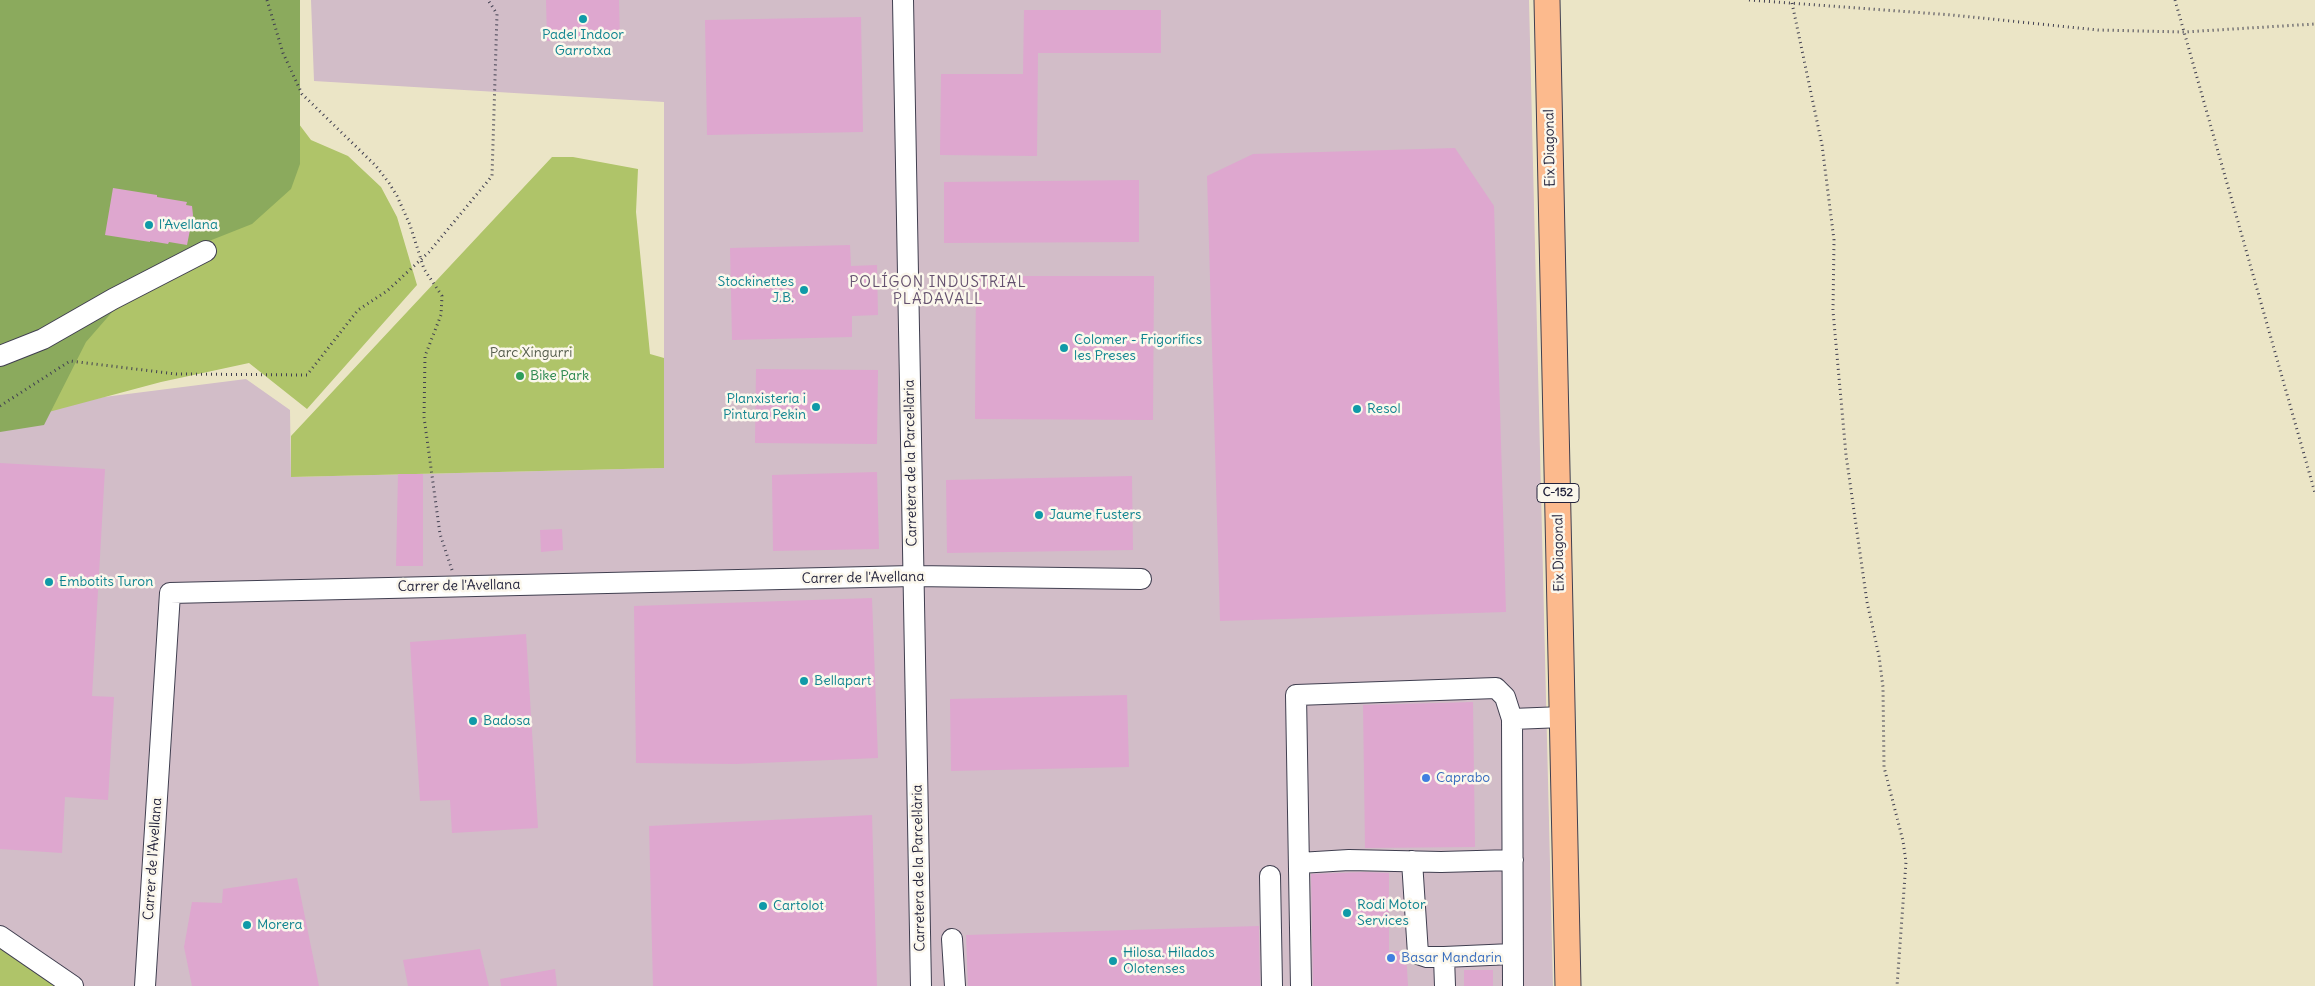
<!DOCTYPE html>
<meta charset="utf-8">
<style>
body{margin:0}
canvas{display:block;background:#ebe5c6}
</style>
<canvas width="2315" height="986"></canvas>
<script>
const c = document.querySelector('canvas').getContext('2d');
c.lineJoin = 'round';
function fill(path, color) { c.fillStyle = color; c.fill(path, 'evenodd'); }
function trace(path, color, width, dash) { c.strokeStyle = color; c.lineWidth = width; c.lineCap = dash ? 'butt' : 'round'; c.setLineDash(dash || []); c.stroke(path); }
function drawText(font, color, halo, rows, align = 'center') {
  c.font = font + ' Delius,sans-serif'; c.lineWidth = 5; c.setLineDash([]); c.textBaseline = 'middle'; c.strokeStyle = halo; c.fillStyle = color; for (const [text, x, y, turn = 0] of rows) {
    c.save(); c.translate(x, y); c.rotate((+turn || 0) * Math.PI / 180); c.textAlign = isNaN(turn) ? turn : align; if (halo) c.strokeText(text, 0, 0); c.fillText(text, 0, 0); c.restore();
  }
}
const industrial = new Path2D(`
 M 311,0 L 1529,0 L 1553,986 L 59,986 L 0,945 L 0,421 L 104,397 L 246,379 L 290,410 L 291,477 L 664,468 L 664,102 L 314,81 Z`);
const green = new Path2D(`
 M 0,0 L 219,18 L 311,140 L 348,156 L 381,187 L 397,217 L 417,285 L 307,409 L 249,363 L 161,382 L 0,425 Z
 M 552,157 L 573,157 L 638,169 L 636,212 L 650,354 L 664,358 L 664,468 L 291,477 L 291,436 Z
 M 0,940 L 65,986 L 0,986 Z`);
const forest = new Path2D(`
 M 0,0 L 300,0 L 300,164 L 291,189 L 252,224 L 204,243 L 120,303 L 86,342 L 44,425 L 0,432 Z`);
const building = new Path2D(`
 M 546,0 L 619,0 L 620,39 L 547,41 Z
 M 1024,10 L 1161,10 L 1161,53 L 1038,53 L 1037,156 L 940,155 L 941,74 L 1023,74 Z
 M 861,17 L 863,132 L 707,135 L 705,20 Z
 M 1455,148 L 1494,206 L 1506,612 L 1220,621 L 1207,176 L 1253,154 Z
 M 1139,180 L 1139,242 L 944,243 L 944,182 Z
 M 113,188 L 157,195 L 157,197 L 187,202 L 186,205 L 192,206 L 193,215 L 187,245 L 169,242 L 168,244 L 150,241 L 150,242 L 105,235 Z
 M 850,245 L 851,266 L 877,265 L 878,315 L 852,316 L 852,337 L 732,340 L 730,248 Z
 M 976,276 L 1154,276 L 1153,420 L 975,419 Z
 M 756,369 L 878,370 L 877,444 L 755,443 Z
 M 0,463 L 105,469 L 92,696 L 114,697 L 108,800 L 65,797 L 62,853 L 0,849 Z
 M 877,472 L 879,549 L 773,551 L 772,475 Z
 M 398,474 L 423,474 L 423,566 L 396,566 Z
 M 1132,476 L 1133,550 L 947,553 L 946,480 Z
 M 562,529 L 563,550 L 541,552 L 540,530 Z
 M 872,598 L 878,758 L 736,764 L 636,763 L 634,606 Z
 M 526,634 L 538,828 L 452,833 L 450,800 L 420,801 L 410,642 Z
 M 1127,695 L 1129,767 L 951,771 L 950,699 Z
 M 1473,702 L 1475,847 L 1365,848 L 1363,705 Z
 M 872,815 L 877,986 L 653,986 L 649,826 Z
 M 1365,872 L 1389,873 L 1389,951 L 1406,951 L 1408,986 L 1313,986 L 1311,874 Z
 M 297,878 L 319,986 L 192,986 L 184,947 L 192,902 L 222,903 L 223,889 Z
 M 1259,926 L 1260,986 L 968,986 L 966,935 Z
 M 480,949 L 489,986 L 408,986 L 403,960 Z
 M 555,969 L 557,986 L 501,986 L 500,979 Z
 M 1464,970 L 1493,970 L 1493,986 L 1464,986 Z`);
const path = new Path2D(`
 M 267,0 L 283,53 L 302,94 L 376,166 L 389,183 L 397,196 L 410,225 L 424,269 L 442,296 L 441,315 L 425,356 L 424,417 L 440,534 L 452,570
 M 1749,0 L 1952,15 L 2098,30 L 2184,32 L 2315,24
 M 2175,0 L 2315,493
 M 1792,3 L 1822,145 L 1834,240 L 1833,311 L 1846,455 L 1867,602 L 1879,656 L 1883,687 L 1884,767 L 1903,841 L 1906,862 L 1897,986
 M 0,406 L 70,361 L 176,374 L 307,375 L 358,310 L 387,291 L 429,252 L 492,176 L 497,14 L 488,0`);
const minor = new Path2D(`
 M 903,0 L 921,986
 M 0,356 L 43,339 L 113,299 L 206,251
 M 1412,861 L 1418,954 L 1427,957 L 1444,957
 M 1299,863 L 1349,860 L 1441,862 L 1513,860
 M 1270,876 L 1272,986
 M 0,936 L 73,986
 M 952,939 L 955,986
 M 145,986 L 170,593 L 913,576 L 1141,579
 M 1301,986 L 1296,695 L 1496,688 L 1505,697 L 1512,719
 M 1445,986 L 1444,957 L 1512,954
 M 1513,986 L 1512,719 L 1563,717`);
const major = new Path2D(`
 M 1547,0 L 1568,986`);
const markers = [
 [583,19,5,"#0f9aa8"],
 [149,225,5,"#0f9aa8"],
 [804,290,5,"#0f9aa8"],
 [1064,348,5,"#0f9aa8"],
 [520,376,5,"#2e9e5b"],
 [816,407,5,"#0f9aa8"],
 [1357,409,5,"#0f9aa8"],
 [1039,515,5,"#0f9aa8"],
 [49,582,5,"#0f9aa8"],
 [804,681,5,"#0f9aa8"],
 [473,721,5,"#0f9aa8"],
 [1426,778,5,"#3f7fe0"],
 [763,906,5,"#0f9aa8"],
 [1347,913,5,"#0f9aa8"],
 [247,925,5,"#0f9aa8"],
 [1391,958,5,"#3f7fe0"],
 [1113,961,5,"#0f9aa8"]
];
const shields = [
 [1558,493,42]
];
const shieldNames = [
 ["C-152",1558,493]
];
const cultureNames = [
 ["Padel Indoor",583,35,"center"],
 ["Garrotxa",583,51,"center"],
 ["l'Avellana",159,225],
 ["Stockinettes",794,282,"right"],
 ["J.B.",794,298,"right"],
 ["Colomer - Frigorífics",1074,340],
 ["les Preses",1074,356],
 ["Planxisteria i",806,399,"right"],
 ["Pintura Pekin",806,415,"right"],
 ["Resol",1367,409],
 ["Jaume Fusters",1049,515],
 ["Embotits Turon",59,582],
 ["Bellapart",814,681],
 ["Badosa",483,721],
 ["Rodi Motor",1357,905],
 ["Services",1357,921],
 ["Cartolot",773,906],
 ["Morera",257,925],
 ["Hilosa. Hilados",1123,953],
 ["Olotenses",1123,969]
];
const streetNames = [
 ["Eix Diagonal",1550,148,-91],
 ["Carretera de la Parcel·lària",911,463,-91],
 ["Eix Diagonal",1559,553,-91],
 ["Carrer de l'Avellana",863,578,-1],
 ["Carrer de l'Avellana",459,586,-1],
 ["Carrer de l'Avellana",153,859,-86],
 ["Carretera de la Parcel·lària",919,868,-91]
];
const parkNames = [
 ["Parc Xingurri",531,353]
];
const leisureNames = [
 ["Bike Park",530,376]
];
const shopNames = [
 ["Caprabo",1436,778],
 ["Basar Mandarin",1401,958]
];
const neighbourhoodNames = [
 ["POLÍGON INDUSTRIAL",938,283],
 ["PLADAVALL",938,300]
];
fill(industrial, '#d2bdc8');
fill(green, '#afc469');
fill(forest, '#8baa5d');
fill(building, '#dea7cf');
trace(minor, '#403f50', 22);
trace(major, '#403f50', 27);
trace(path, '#403f50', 3, [1, 4]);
trace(minor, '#fff', 20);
trace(major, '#fcba8d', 25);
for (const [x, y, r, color] of markers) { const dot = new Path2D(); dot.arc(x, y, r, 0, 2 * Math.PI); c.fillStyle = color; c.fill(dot); trace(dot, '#fbf7ec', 2); }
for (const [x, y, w] of shields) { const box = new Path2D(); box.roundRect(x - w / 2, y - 9.5, w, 19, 4); c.fillStyle = '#fbf7ec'; c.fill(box); trace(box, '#22223b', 1); }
drawText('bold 12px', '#22223b', null, shieldNames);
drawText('14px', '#0d838f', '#fbf7ec', cultureNames, 'left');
drawText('14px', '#22223b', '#fbf7ec', streetNames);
drawText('14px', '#535b4b', '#fbf7ec', parkNames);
drawText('14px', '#27864d', '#fbf7ec', leisureNames, 'left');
drawText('14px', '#366cbe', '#fbf7ec', shopNames, 'left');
c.letterSpacing = '1px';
drawText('15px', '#64516f', '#fbf7ec', neighbourhoodNames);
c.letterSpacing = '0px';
</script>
